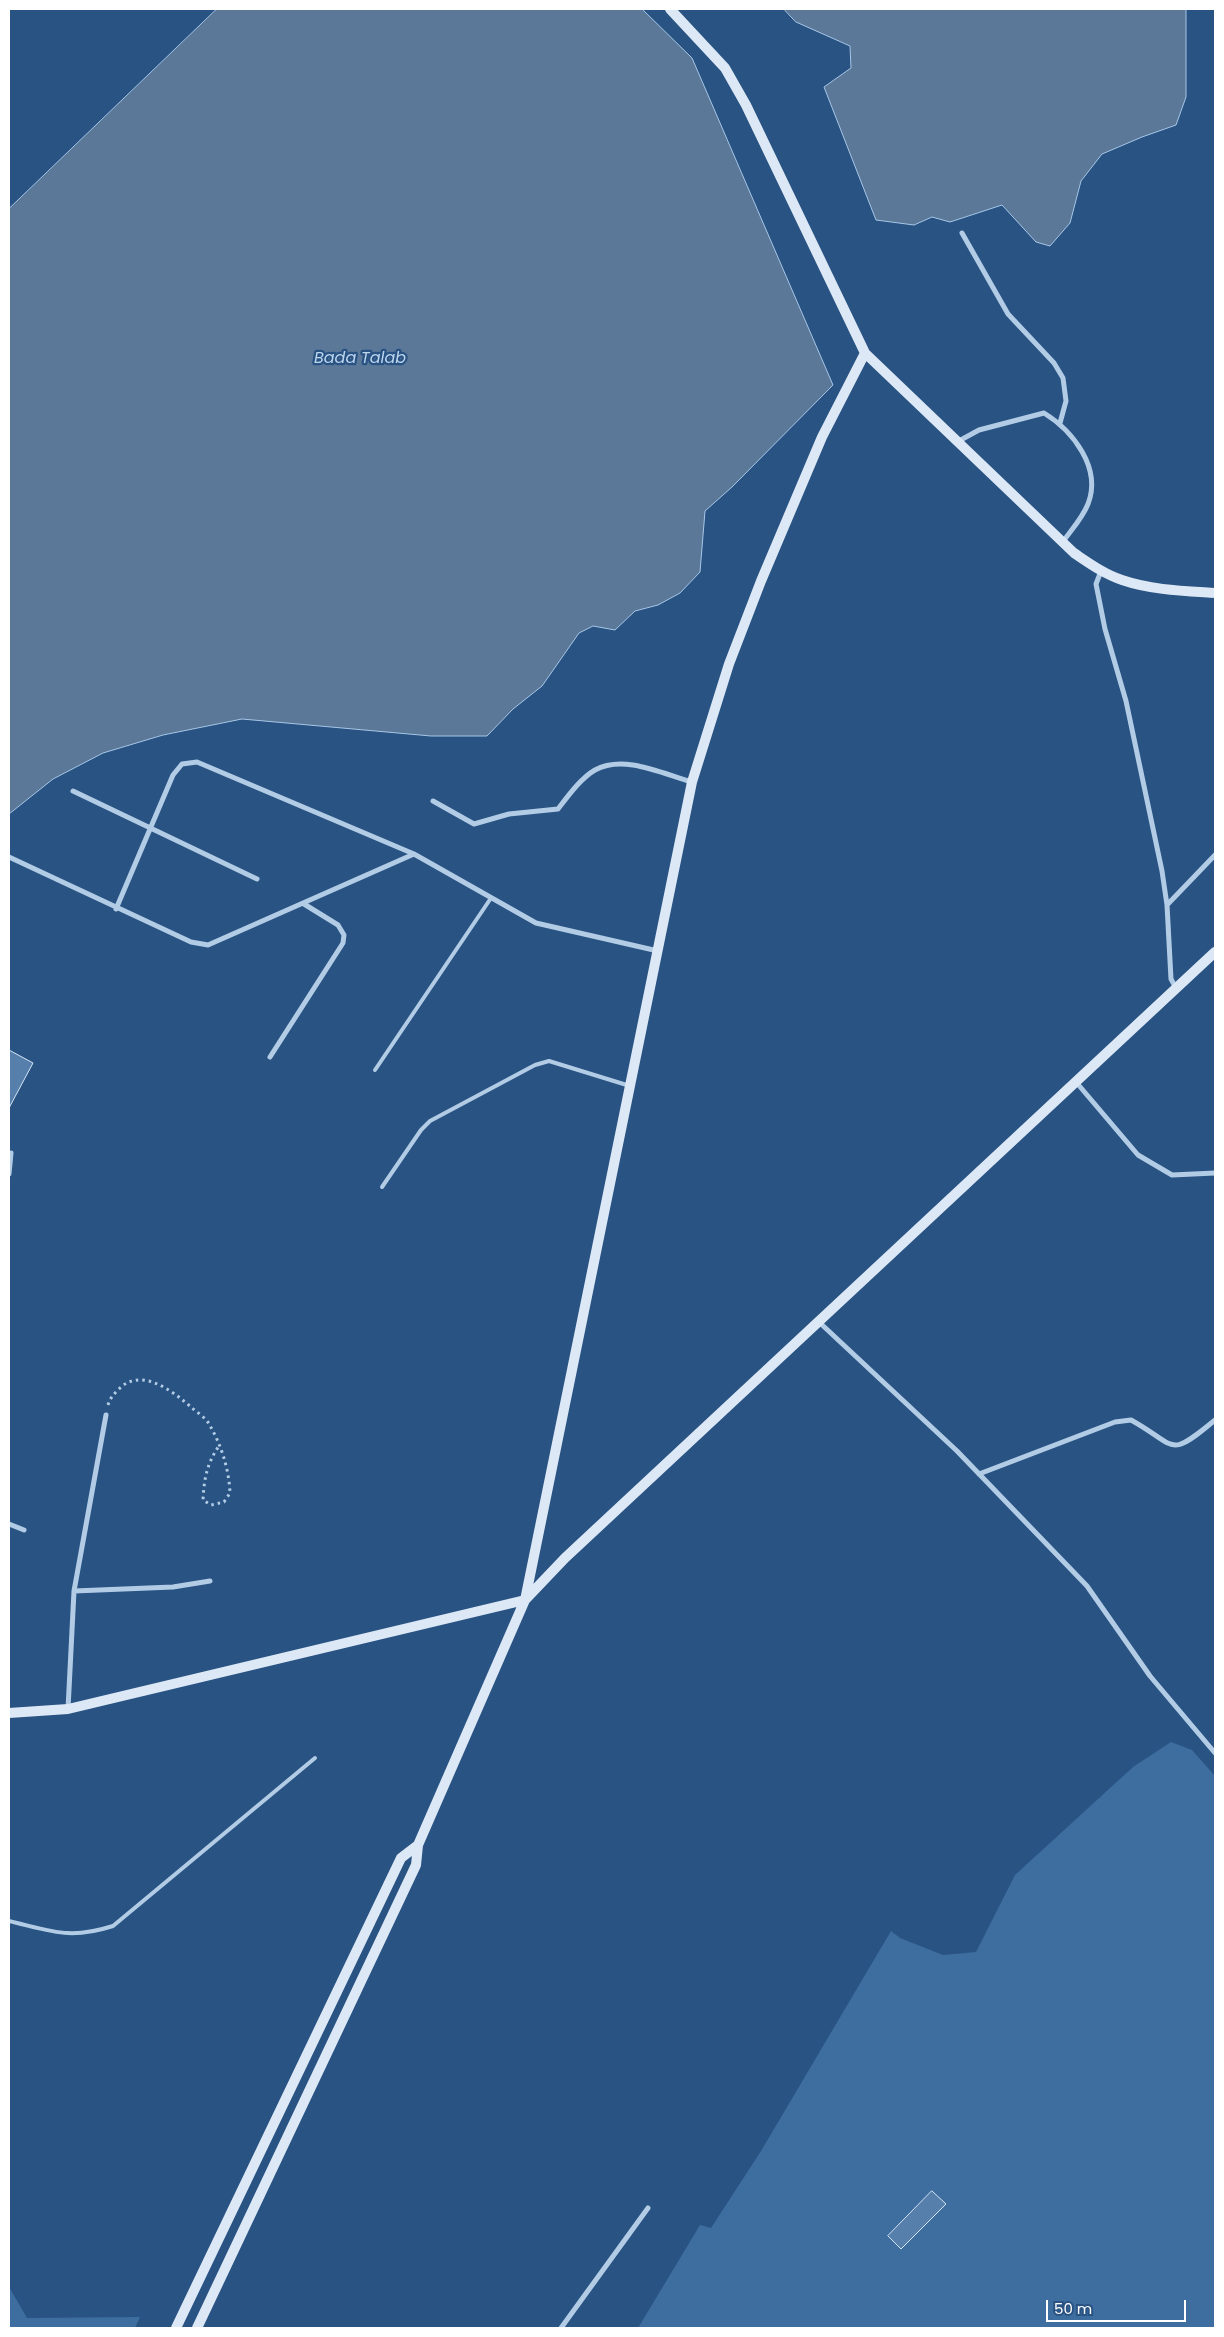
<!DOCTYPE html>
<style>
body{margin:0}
#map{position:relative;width:1224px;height:2337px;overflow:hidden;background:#295383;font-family:Poppins,sans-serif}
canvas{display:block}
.frame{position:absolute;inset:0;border:10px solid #fff;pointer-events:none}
.scale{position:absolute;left:1046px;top:2300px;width:140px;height:22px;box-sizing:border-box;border:2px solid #fff;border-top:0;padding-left:6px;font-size:15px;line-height:18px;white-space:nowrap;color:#fff;-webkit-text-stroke:4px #295383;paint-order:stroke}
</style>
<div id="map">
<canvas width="1224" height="2337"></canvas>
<div class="frame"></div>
<div class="scale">50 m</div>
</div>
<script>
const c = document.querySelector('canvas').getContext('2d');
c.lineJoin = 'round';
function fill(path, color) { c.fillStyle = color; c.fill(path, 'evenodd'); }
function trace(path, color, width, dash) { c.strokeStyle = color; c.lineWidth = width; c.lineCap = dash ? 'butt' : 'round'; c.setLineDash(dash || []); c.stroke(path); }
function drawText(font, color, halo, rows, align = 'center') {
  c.font = font + ' Poppins,sans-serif'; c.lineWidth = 4.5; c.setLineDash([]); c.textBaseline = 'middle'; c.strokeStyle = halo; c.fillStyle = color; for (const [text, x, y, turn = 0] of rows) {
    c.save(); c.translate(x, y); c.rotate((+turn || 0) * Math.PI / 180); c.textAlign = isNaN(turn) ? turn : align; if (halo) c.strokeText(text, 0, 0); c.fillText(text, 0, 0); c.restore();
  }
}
const green = new Path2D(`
 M 1171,1742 L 1192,1750 L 1215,1776 L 1215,2328 L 638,2328 L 700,2225 L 711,2228 L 761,2151 L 891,1931 L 900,1938 L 943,1955 L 976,1952 L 1015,1875 L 1133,1767 Z
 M 9,2287 L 27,2318 L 140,2317 L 135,2328 L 9,2328 Z`);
const water = new Path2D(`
 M 217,9 L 642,9 L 692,58 L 833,385 L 732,487 L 705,511 L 700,572 L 680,593 L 658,605 L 635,611 L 615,630 L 593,626 L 579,633 L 542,686 L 513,709 L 487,736 L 431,736 L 242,719 L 163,735 L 103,753 L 53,779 L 9,814 L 9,209 Z
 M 784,9 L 1186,9 L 1186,97 L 1176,125 L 1142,137 L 1102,154 L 1081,181 L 1070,223 L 1050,246 L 1036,242 L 1002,205 L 950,222 L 932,217 L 914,225 L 876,220 L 824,87 L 851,68 L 850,46 L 796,22 Z`);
const building = new Path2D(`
 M 9,1050 L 33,1063 L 9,1108 Z
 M 932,2191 L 946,2204 L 901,2249 L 888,2236 Z`);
const path = new Path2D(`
 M 108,1405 C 110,1398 114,1394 119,1389 C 141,1366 174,1392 192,1408 C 198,1413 206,1418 209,1424 C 221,1444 229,1469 230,1493 L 224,1502 L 211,1505 L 203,1500 C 204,1479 207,1463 219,1446`);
const lane = new Path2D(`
 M 375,1070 L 491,898
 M 382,1187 L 421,1130 L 430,1121 L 535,1065 L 549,1061 L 630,1086
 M 9,1921 C 52,1931 69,1940 113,1926 L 315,1758`);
const street = new Path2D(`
 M 962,233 L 1008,314 L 1054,363 L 1063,378 L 1066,401 L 1060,423
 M 957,442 L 979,430 L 1044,413 C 1073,431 1102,468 1088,504 C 1082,519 1071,530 1062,543
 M 1101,571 L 1096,584 L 1105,629 L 1126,701 L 1162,871 L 1167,905 L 1171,979 L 1176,988
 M 73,791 L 257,879
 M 433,801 L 474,824 L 509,814 L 558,809 C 568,796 581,778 595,770 C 624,754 663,774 692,782
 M 9,857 L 191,942 L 208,945 L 414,854
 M 1167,905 L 1215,855
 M 116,909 L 173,775 L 182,764 L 197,762 L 414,854 L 536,923 L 658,951
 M 270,1057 L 343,943 L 344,935 L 338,925 L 304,904
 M 1076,1082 L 1138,1155 L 1172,1175 L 1215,1173
 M 9,1174 L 11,1153
 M 819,1322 L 957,1451 L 1087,1586 L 1150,1676 L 1215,1753
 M 979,1474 L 1115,1422 L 1131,1420 C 1178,1446 1167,1460 1215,1420
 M 9,1524 L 24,1530
 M 74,1591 L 173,1587 L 210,1581
 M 68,1709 L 74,1591 L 106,1415
 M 561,2328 L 648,2208`);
const secondary = new Path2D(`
 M 670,9 L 725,68 L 746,105 L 865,353 L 1074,553 C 1089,563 1104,574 1122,580 C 1151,590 1185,591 1215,593
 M 9,1713 L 68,1709 L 525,1600 L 565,1558 L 1215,952
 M 176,2328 L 401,1858 L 418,1845
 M 197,2328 L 416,1865 L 418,1845 L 525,1600 L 692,782 L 729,664 L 761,581 L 822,437 L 865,353`);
const waterNames = [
 ["Bada Talab",360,359]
];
fill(green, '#3e6d9f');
fill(water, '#5c7899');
trace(water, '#a7c7e7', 1);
fill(building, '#567fac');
trace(building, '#d5e5f5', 1);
trace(path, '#b2cce6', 3, [2.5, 4]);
trace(lane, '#b2cce6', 4);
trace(street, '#b2cce6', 5);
trace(secondary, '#dce8f6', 10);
drawText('italic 16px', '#bed5ee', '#295383', waterNames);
</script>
